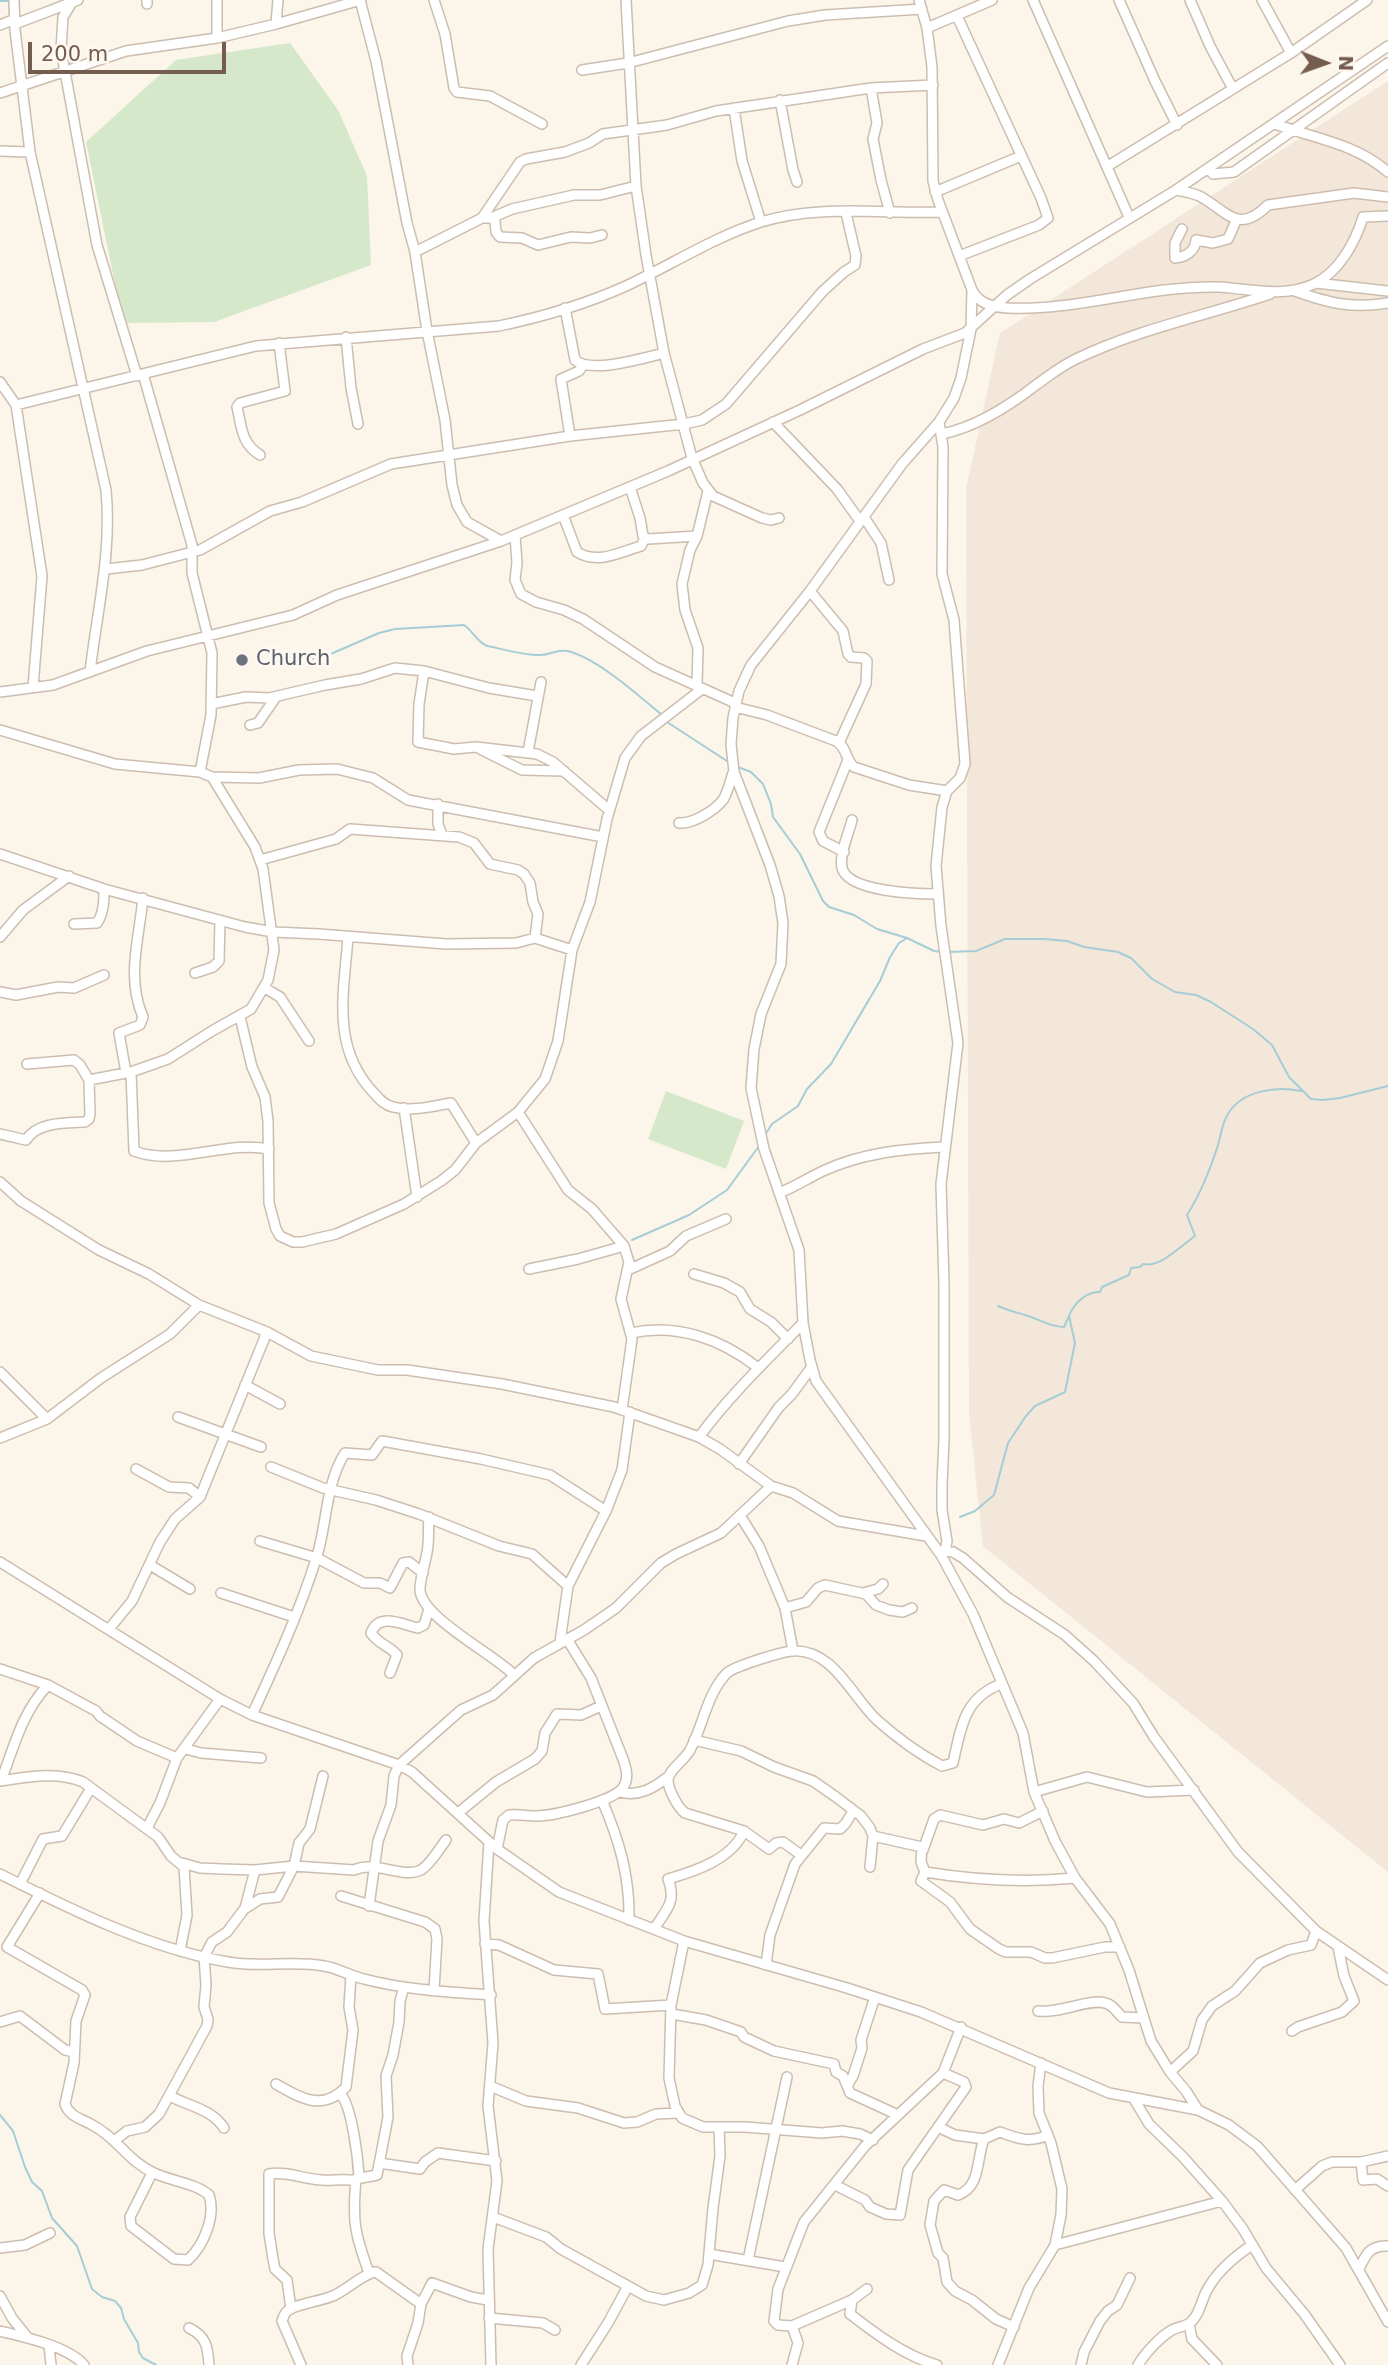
<!DOCTYPE html>
<style>
body{margin:0}
#map{position:relative;width:1388px;height:2365px;overflow:hidden;background:#fbf5ea;font-family:"DejaVu Sans",sans-serif}
canvas{display:block}
.north{position:absolute;left:1290px;top:28px;width:70px;height:70px;-webkit-text-stroke:5px #fef9f0;paint-order:stroke;rotate:91deg;font-size:19px;font-weight:700;line-height:28px;text-align:center;color:#745c4f}
.north::after{content:'';display:block;margin:auto;width:24px;height:32px;background:#745c4f;clip-path:polygon(50% 0,100% 100%,50% 72%,0 100%)}
.scale{position:absolute;left:28px;top:42px;width:198px;height:32px;box-sizing:border-box;border:4px solid #745c4f;border-top:0;padding-left:9px;font-size:21px;line-height:24px;white-space:nowrap;color:#745c4f;-webkit-text-stroke:5px #fef9f0;paint-order:stroke}
</style>
<div id="map">
<canvas width="1388" height="2365"></canvas>
<div class="north">N</div>
<div class="scale">200 m</div>
</div>
<script>
const c = document.querySelector('canvas').getContext('2d');
c.lineJoin = 'round';
function fill(path, color) { c.fillStyle = color; c.fill(path, 'evenodd'); }
function trace(path, color, width, dash) { c.strokeStyle = color; c.lineWidth = width; c.lineCap = dash ? 'butt' : 'round'; c.setLineDash(dash || []); c.stroke(path); }
function drawText(font, color, halo, rows, align = 'center') {
  c.font = font + ' "DejaVu Sans",sans-serif'; c.lineWidth = 7; c.setLineDash([]); c.textBaseline = 'middle'; c.strokeStyle = halo; c.fillStyle = color; for (const [text, x, y, turn = 0] of rows) {
    c.save(); c.translate(x, y); c.rotate((+turn || 0) * Math.PI / 180); c.textAlign = isNaN(turn) ? turn : align; if (halo) c.strokeText(text, 0, 0); c.fillText(text, 0, 0); c.restore();
  }
}
const residential = new Path2D(`
 M 1388,81 L 1388,1872 L 983,1546 L 969,1414 L 966,489 L 1000,333 Z`);
const green = new Path2D(`
 M 290,43 L 338,110 L 367,176 L 371,265 L 214,322 L 123,323 L 86,142 L 176,60 Z
 M 666,1091 L 744,1121 L 726,1169 L 648,1139 Z`);
const stream = new Path2D(`
 M 0,1 L 9,1
 M 298,664 L 333,653 L 379,633 L 395,629 L 464,625 C 474,632 476,641 487,646 C 504,649 524,656 541,655 C 550,655 557,649 567,651 C 596,657 639,696 662,715
 M 667,722 L 730,763
 M 738,767 L 751,772 L 763,784 L 771,804 L 773,817 L 800,854 L 823,901 L 829,907 L 854,915 L 877,929 L 907,938
 M 948,952 L 976,951 L 1005,939 L 1044,939 L 1067,941 L 1084,947 L 1118,952 L 1131,958 L 1152,979 L 1175,992 L 1196,995 L 1211,1002 L 1253,1029 L 1272,1045 L 1289,1077 L 1311,1099 L 1323,1100 L 1340,1098 L 1388,1086
 M 765,1135 L 772,1124 L 798,1106 L 807,1089 L 831,1064 L 880,981 L 890,957 L 899,943 L 907,938 L 934,951 L 942,952
 M 632,1240 L 689,1215 L 727,1190 L 759,1146
 M 998,1306 C 1009,1311 1020,1313 1031,1317 C 1043,1321 1051,1327 1064,1327 L 1069,1316
 M 960,1517 L 975,1511 L 994,1495 L 1008,1443 L 1026,1416 L 1035,1406 L 1065,1392 L 1075,1343 L 1069,1316 C 1074,1303 1087,1291 1100,1292 L 1102,1287 L 1129,1275 L 1131,1268 L 1140,1267 L 1143,1264 C 1160,1268 1181,1246 1195,1236 L 1187,1215 C 1201,1193 1210,1170 1218,1145 C 1221,1135 1222,1123 1228,1114 C 1242,1090 1277,1086 1301,1091
 M 0,2115 L 13,2131 L 25,2167 L 32,2182 L 42,2191 L 52,2218 L 77,2246 L 92,2289 L 102,2297 L 115,2301 L 121,2308 L 124,2319 L 138,2343 L 139,2352 L 143,2358 L 156,2365`);
const minor = new Path2D(`
 M 14,0 L 15,30 L 30,152 L 106,490 C 112,552 97,611 90,672
 M 147,0 L 147,4
 M 217,0 L 217,38
 M 360,0 L 376,61 L 407,223 L 415,252 L 427,331 L 445,420 L 452,485 L 457,505 L 467,522 L 501,541
 M 434,0 L 445,34 L 454,88 L 457,92 L 490,96 L 542,124
 M 626,0 L 636,186 L 646,255 L 664,353 L 692,458 L 703,483 L 713,496 L 762,518 L 771,520 L 779,518
 M 919,0 L 927,28 L 932,67 L 933,181 L 938,200 L 972,290 C 979,304 993,307 1008,308 C 1079,311 1148,285 1219,287 C 1251,289 1284,298 1314,284 C 1339,272 1355,243 1363,217 L 1388,216
 M 1033,0 L 1129,217
 M 1119,0 L 1155,81 L 1177,125
 M 1190,0 L 1210,46 L 1233,89
 M 1262,0 L 1291,53
 M 71,4 L 63,17 L 61,50 L 97,245 L 137,376
 M 957,16 L 1041,198 L 1048,218 L 1039,225 L 959,256
 M 15,24 L 78,0
 M 276,24 L 278,0
 M 0,25 L 15,19
 M 927,28 L 992,0
 M 582,70 L 628,63 L 788,21 L 825,15 L 922,9
 M 871,88 L 877,123 L 873,139 L 881,180 L 890,213
 M 0,93 L 126,51 L 217,38 L 276,24 L 361,0
 M 780,100 L 793,170 L 797,182
 M 734,108 L 742,161 L 761,222
 M 1275,124 C 1316,139 1354,143 1388,172
 M 0,151 L 30,152
 M 1108,166 L 1291,53 L 1367,0
 M 1208,169 L 1213,174 L 1234,172 L 1388,63
 M 1176,190 C 1185,192 1195,193 1203,198 C 1228,213 1239,234 1268,205 L 1354,193 L 1388,197
 M 935,192 L 1021,156
 M 482,218 L 491,218 L 512,209 L 574,195 L 600,195 L 636,186
 M 491,218 L 495,221 L 496,232 L 500,237 L 522,238 L 538,245 L 571,237 L 590,238 L 602,235
 M 1182,229 L 1175,243 L 1175,258 C 1186,257 1195,251 1196,240 L 1213,243 L 1228,239 L 1236,221
 M 415,252 L 482,218 L 520,162 L 526,159 L 565,152 L 589,143 L 603,134 L 667,125 L 716,111 L 871,88 L 933,85
 M 1316,283 L 1388,291
 M 972,290 L 971,329 L 961,378 L 954,398 L 939,422 L 902,464 L 810,591 L 751,665 L 739,691 L 733,718 L 731,744 L 734,772 L 770,865 L 779,896 L 783,923 L 781,964 L 761,1014 L 754,1049 L 751,1088 L 764,1149 L 799,1250 L 803,1323 L 810,1360 L 816,1381 L 941,1555 L 973,1614 L 1023,1733 L 1034,1792 L 1055,1841 L 1075,1878 L 1110,1924 L 1129,1970 L 1151,2041 L 1170,2072 L 1186,2091 L 1198,2110
 M 1295,291 C 1329,303 1351,309 1388,303
 M 565,308 L 575,360 C 591,374 644,358 664,353
 M 346,337 L 351,388 L 358,424
 M 143,374 L 192,545 L 192,573 L 212,653 L 211,715 L 200,772
 M 0,382 L 16,405 L 42,576 L 33,687
 M 16,405 L 256,346 L 499,326 C 542,317 586,304 626,286 C 671,265 714,237 761,222 C 818,204 883,214 942,212
 M 773,422 L 837,489 L 860,521
 M 939,422 L 943,447 L 942,574 L 954,620 L 965,764 L 960,778 L 947,791 L 942,807 L 936,866 L 941,926 L 958,1043 L 941,1184 L 944,1283 L 944,1440 L 942,1484 L 942,1510 L 947,1541 L 945,1551 L 941,1555
 M 942,434 C 976,427 1009,406 1036,385 C 1050,375 1061,366 1076,359 C 1138,329 1205,316 1270,294
 M 570,436 L 561,379 L 579,371 L 583,365
 M 260,455 C 241,443 242,428 237,407 L 240,403 L 285,391 L 279,343
 M 630,487 L 640,518 L 643,536 L 648,539 L 697,536 L 708,491
 M 563,515 L 577,552 C 598,565 620,552 641,546 L 645,538
 M 864,517 L 881,543 L 889,580
 M 515,535 L 517,563 L 515,580 L 521,594 L 536,602 L 564,610 L 583,619 L 655,667 L 735,703
 M 106,569 L 142,565 L 200,550 L 270,511 L 302,502 L 391,464 L 570,436 L 684,424 L 702,420 L 726,404 L 822,292 L 844,272 L 855,265 L 856,256 L 846,213
 M 810,591 L 843,631 L 848,654 L 851,657 L 864,658 L 867,661 L 866,684 L 839,743
 M 424,671 L 419,704 L 418,742 L 454,749 L 476,747 L 537,754 L 553,762 L 609,810
 M 697,685 L 698,648 L 685,610 L 682,584 L 690,550 L 697,536
 M 0,692 L 53,685 L 147,651 L 293,615 L 337,595 L 501,541 L 668,471 L 800,410 L 923,349 L 965,333 L 1007,295 L 1030,279 L 1176,190 L 1388,46
 M 211,704 L 246,697 L 269,698 L 325,685 L 361,679 L 395,668 L 424,671 L 489,688 L 537,696
 M 735,707 L 767,715 L 836,741 C 847,747 845,759 854,767 L 909,785 L 947,791
 M 250,725 L 258,723 L 276,697
 M 0,730 L 115,764 L 200,772 L 212,777 L 255,847 L 263,869 L 274,950 L 268,980 L 251,1009 L 212,1031 L 168,1059 L 131,1072 L 89,1080 L 80,1065 L 74,1060 L 27,1064
 M 480,749 L 522,770 L 564,771
 M 528,752 L 541,682
 M 212,777 L 259,778 L 299,770 L 337,769 L 373,778 L 408,800 L 603,837
 M 438,804 L 438,824 L 442,835
 M 852,820 C 849,833 839,854 842,868 C 848,892 917,894 938,894
 M 679,823 C 693,824 714,811 723,800 C 728,792 730,782 733,773
 M 844,852 L 823,841 L 819,832 L 848,760
 M 0,854 L 104,889 L 245,927 L 273,932 L 319,934 L 446,944 L 516,943 L 535,938 L 572,950
 M 260,860 L 336,839 L 350,829 L 459,837 L 474,843 L 490,864 L 518,870 L 524,874 L 530,883 L 533,902 L 538,914 L 535,938
 M 74,924 L 97,923 C 104,913 104,900 104,889
 M 0,937 L 23,910 L 69,876
 M 348,937 C 344,992 331,1046 372,1091 C 378,1097 383,1105 393,1107 C 411,1112 433,1106 451,1103 L 476,1143
 M 195,973 L 213,967 L 219,961 L 220,920
 M 265,988 L 280,997 L 309,1041
 M 0,992 L 16,995 L 58,987 L 74,988 L 104,975
 M 240,1017 L 252,1067 L 265,1097 L 268,1121 L 269,1203 L 276,1229 L 280,1236 L 293,1242 L 302,1242 L 336,1234 L 404,1204 L 441,1181 L 455,1170 L 476,1143 L 518,1112 L 545,1079 L 558,1041 L 572,950 L 590,902 L 607,819 L 625,758 L 641,736 L 702,689
 M 131,1072 L 134,1151 C 176,1167 226,1140 269,1149
 M 126,1073 L 119,1033 L 140,1025 L 143,1017 C 126,978 139,939 143,898
 M 404,1108 L 417,1197
 M 518,1112 L 568,1190 L 592,1209 L 624,1246 L 629,1262 L 621,1299 L 632,1339 L 622,1410
 M 0,1134 L 26,1140 C 37,1122 65,1123 85,1122 L 89,1119 L 90,1114 L 89,1080
 M 0,1182 L 21,1201 L 99,1250 L 149,1274 L 199,1305 L 267,1332 L 311,1356 L 378,1370 L 407,1370 L 502,1384 L 614,1407 L 699,1437 L 720,1449 L 771,1486 L 793,1493 L 838,1521 L 926,1536
 M 779,1193 C 795,1187 808,1178 823,1171 C 862,1153 902,1149 944,1147
 M 529,1269 L 578,1259 L 624,1246
 M 628,1270 L 670,1251 L 686,1236 L 726,1219
 M 694,1274 L 724,1283 L 740,1292 L 750,1309 L 771,1322 L 788,1339
 M 631,1333 C 677,1323 721,1339 757,1367
 M 0,1372 L 47,1419
 M 245,1385 L 280,1404
 M 178,1417 L 261,1447
 M 699,1437 C 730,1395 767,1360 803,1323
 M 0,1438 L 47,1419 L 101,1378 L 170,1334 L 199,1305
 M 739,1464 L 779,1407 L 792,1394 L 811,1368
 M 271,1467 L 323,1488 L 376,1500 L 419,1514 L 499,1546 L 532,1554 L 568,1586
 M 136,1469 L 169,1487 L 189,1488 L 200,1497
 M 429,1517 C 428,1526 429,1536 428,1545 C 427,1559 421,1573 420,1588 C 418,1616 494,1654 514,1675
 M 741,1517 L 759,1546 L 785,1608 L 793,1651
 M 260,1541 L 317,1558 L 364,1583 L 380,1583 L 390,1588 L 403,1563 L 409,1562 L 423,1573
 M 945,1551 L 953,1552 L 963,1558 L 1007,1597 L 1065,1635 L 1094,1661 L 1133,1703 L 1154,1737 L 1238,1852 L 1316,1931 L 1388,1980
 M 0,1562 L 220,1699 L 252,1715 L 399,1765 L 412,1772 L 497,1849 L 559,1892 L 684,1941 L 847,1988 L 921,2012 L 1109,2093 L 1198,2110 L 1229,2125 L 1257,2146 L 1346,2248 L 1388,2322
 M 150,1565 L 190,1589
 M 221,1593 L 294,1617
 M 863,1593 L 878,1589 L 883,1584
 M 785,1608 L 806,1602 L 818,1588 L 825,1585 L 866,1594 L 876,1605 L 889,1610 L 903,1612 L 912,1608
 M 109,1629 L 132,1601 L 160,1542 L 175,1519 L 200,1497 L 267,1332
 M 560,1642 L 568,1586 L 606,1511 L 622,1470 L 630,1412
 M 0,1669 L 48,1685 L 96,1711 L 100,1716 L 137,1741 L 177,1758
 M 390,1673 L 397,1655 C 390,1646 378,1644 371,1633 C 379,1612 401,1624 418,1628 L 424,1625 L 429,1609
 M 252,1715 C 276,1663 300,1611 317,1556 C 327,1523 326,1482 345,1453 L 372,1455 L 382,1441 L 481,1459 L 550,1475 L 606,1511
 M 694,1740 L 741,1751 L 774,1767 L 813,1781 L 836,1797 L 861,1816 L 870,1828 L 873,1836 L 870,1867
 M 186,1749 L 201,1753 L 261,1758
 M 0,1781 C 28,1777 57,1771 83,1782 L 158,1837 L 171,1856 L 184,1867 L 187,1915 L 180,1951
 M 1,1781 C 14,1747 22,1712 48,1685
 M 620,1792 C 639,1797 654,1788 669,1776
 M 1034,1792 L 1087,1777 L 1147,1792 L 1194,1790
 M 602,1800 C 619,1840 630,1876 629,1920
 M 458,1813 L 496,1782 L 535,1759 L 542,1751 L 545,1733 L 557,1714 L 581,1715 L 601,1706
 M 147,1828 L 160,1803 L 177,1758 L 220,1699
 M 873,1836 L 922,1847 L 921,1862 L 925,1872 C 974,1880 1025,1883 1075,1878
 M 489,1842 L 484,1921 L 493,2043 L 488,2106 L 497,2181 L 488,2249 L 491,2365
 M 497,1849 L 503,1820 L 509,1815 C 518,1814 527,1816 536,1816 C 553,1816 617,1801 624,1786 C 629,1777 626,1768 623,1759 L 591,1678 L 567,1639
 M 923,1850 L 934,1819 L 940,1815 L 983,1825 L 1004,1819 L 1019,1823 L 1043,1811
 M 801,1855 L 783,1842 L 776,1843 L 769,1849 L 744,1831 L 685,1813 C 678,1808 668,1789 668,1780 C 669,1769 685,1760 690,1750 C 703,1726 707,1693 727,1673 C 735,1666 781,1652 792,1651 C 833,1648 852,1697 877,1720 C 896,1737 919,1754 942,1766 L 953,1763 C 961,1727 964,1698 1001,1684
 M 182,1863 L 200,1868 L 222,1869 L 255,1870 L 294,1866 L 354,1870 C 375,1860 403,1879 421,1870 C 431,1864 439,1849 446,1840
 M 925,1872 L 921,1881 L 950,1902 L 970,1929 L 999,1949 L 1006,1952 L 1031,1952 L 1045,1958 L 1052,1958 L 1105,1947 L 1120,1947
 M 0,1874 C 70,1909 150,1949 228,1962 C 260,1968 292,1960 324,1966 C 338,1968 350,1976 364,1979 C 406,1990 449,1992 491,1995
 M 20,1884 L 43,1839 L 62,1836 L 91,1788
 M 40,1893 L 7,1947 L 82,1990 L 85,1995 L 76,2021 L 74,2063 L 65,2104 C 69,2117 83,2119 94,2126 C 117,2138 129,2162 154,2173 C 171,2181 195,2183 209,2195 C 216,2216 204,2245 188,2260 L 174,2259 L 131,2226 L 130,2217 L 152,2173
 M 341,1896 L 425,1922 L 435,1929 L 437,1939 L 434,1990
 M 369,1906 L 378,1841 L 391,1805 L 394,1776 L 399,1765 L 461,1710 L 493,1695 L 534,1658 L 584,1630 L 616,1608 L 661,1563 L 676,1554 L 721,1533 L 771,1486
 M 246,1908 L 260,1899 L 278,1897 L 294,1866 L 299,1843 L 310,1829 L 323,1776
 M 654,1929 C 666,1910 677,1902 668,1879 C 696,1871 732,1859 744,1831
 M 684,1941 L 671,2005 L 669,2078 L 675,2106 L 682,2118 L 703,2127 L 745,2127 L 822,2133 L 842,2131 L 860,2134 L 873,2140
 M 485,1944 L 499,1945 L 554,1970 L 598,1974 L 605,2009 L 671,2005
 M 766,1965 L 770,1935 L 795,1864 L 824,1828 L 840,1829 L 846,1823 L 853,1811
 M 404,1987 L 400,2001 L 399,2022 L 393,2055 L 386,2076 L 388,2117 L 377,2175 L 356,2179 C 352,2222 355,2234 369,2273 L 376,2272 L 421,2304
 M 1038,2011 C 1060,2014 1089,1998 1105,2003 C 1112,2004 1117,2012 1122,2017 L 1143,2018
 M 672,2014 L 706,2020 L 741,2032 L 744,2037 L 774,2051 L 834,2064 L 836,2072 L 843,2076 L 850,2093 L 898,2115
 M 0,2022 L 20,2016 L 65,2050 L 74,2052
 M 1292,2031 L 1298,2027 L 1342,2012 L 1354,2001 L 1344,1976 L 1338,1947
 M 1170,2072 L 1193,2051 L 1202,2020 L 1212,2006 L 1235,1991 L 1260,1963 L 1288,1950 L 1311,1945 L 1316,1931
 M 276,2084 C 300,2098 323,2112 346,2087 L 353,2030 L 349,2007 L 351,1975
 M 490,2086 L 526,2101 L 578,2108 L 624,2123 L 637,2122 L 656,2114 L 678,2113
 M 847,2086 L 853,2076 L 862,2048 L 861,2040 L 875,1997
 M 340,2094 C 352,2104 358,2160 359,2177
 M 170,2096 C 188,2106 212,2109 224,2128
 M 1134,2099 L 1149,2124 L 1183,2157 L 1222,2201 L 1243,2229 L 1266,2268 L 1305,2315 L 1340,2365
 M 938,2127 L 955,2135 L 984,2139 L 1000,2132 C 1018,2139 1030,2143 1048,2135
 M 984,2139 C 976,2160 981,2187 958,2195 L 944,2190 L 934,2201 L 930,2225 L 938,2253 L 943,2258 L 947,2282 L 955,2291 L 972,2300 L 996,2319 L 1014,2327
 M 114,2141 L 127,2131 L 145,2127 L 159,2114 L 207,2026 L 208,2019 L 204,2007 L 206,1985 L 204,1957 L 212,1942 L 227,1932 L 245,1908 L 255,1870
 M 1361,2162 L 1363,2180 L 1377,2179 L 1388,2186
 M 379,2163 L 420,2169 L 425,2162 L 438,2153 L 496,2161
 M 835,2185 L 865,2200 L 870,2207 L 886,2214 L 900,2215 L 908,2170 L 966,2087 L 964,2082 L 943,2073
 M 1295,2190 L 1322,2166 L 1332,2162 L 1361,2162 L 1388,2156
 M 493,2217 L 546,2237 L 561,2249 L 646,2296 L 664,2300 L 689,2293 L 702,2285 L 708,2265 L 713,2208 L 720,2156 L 719,2127
 M 1055,2245 L 1222,2201
 M 0,2248 L 25,2245 L 50,2233
 M 709,2254 L 785,2267
 M 748,2260 L 787,2077
 M 1359,2269 C 1366,2254 1370,2245 1388,2246
 M 0,2296 L 12,2318 L 28,2338
 M 852,2300 L 850,2314 C 876,2334 905,2356 937,2365
 M 291,2309 L 287,2280 L 275,2269 L 273,2259 L 269,2233 L 269,2174 C 287,2171 304,2179 321,2180 C 334,2181 343,2178 356,2181
 M 489,2318 L 543,2323 L 555,2330
 M 1189,2324 L 1192,2339 L 1217,2365
 M 792,2326 L 852,2300 L 867,2289
 M 189,2328 C 206,2336 208,2347 209,2365
 M 0,2331 C 24,2337 68,2346 84,2365
 M 49,2345 L 51,2365
 M 301,2365 L 282,2321 C 284,2314 286,2311 292,2308 C 306,2302 322,2301 335,2295 C 349,2288 359,2277 374,2272
 M 408,2365 L 407,2356 L 418,2323 L 421,2304 L 432,2283 L 471,2297 L 488,2300
 M 581,2365 L 608,2323 L 628,2286
 M 792,2365 L 798,2343 L 792,2326 L 778,2325 L 774,2321 L 778,2289 L 804,2222 L 865,2146 L 943,2073 L 961,2027
 M 998,2365 L 1029,2288 L 1055,2245 L 1061,2215 L 1062,2189 L 1051,2143 L 1039,2113 L 1038,2086 L 1041,2063
 M 1081,2365 L 1084,2352 L 1100,2321 L 1108,2311 L 1117,2305 L 1130,2278
 M 1138,2365 C 1145,2353 1160,2337 1172,2330 C 1179,2326 1187,2327 1192,2321 C 1200,2313 1201,2302 1206,2292 C 1216,2272 1234,2257 1252,2245`);
const markers = [
 [242,660,7,"#6b7280"]
];
const worshipNames = [
 ["Church",256,660]
];
fill(residential, '#f2e7d9');
fill(green, '#d5e8c9');
trace(stream, '#a6cdd5', 2);
trace(minor, '#cdbdb0', 12);
trace(minor, '#fff', 9);
for (const [x, y, r, color] of markers) { const dot = new Path2D(); dot.arc(x, y, r, 0, 2 * Math.PI); c.fillStyle = color; c.fill(dot); trace(dot, '#fef9f0', 2.5); }
drawText('21px', '#5b616d', '#fef9f0', worshipNames, 'left');
</script>
